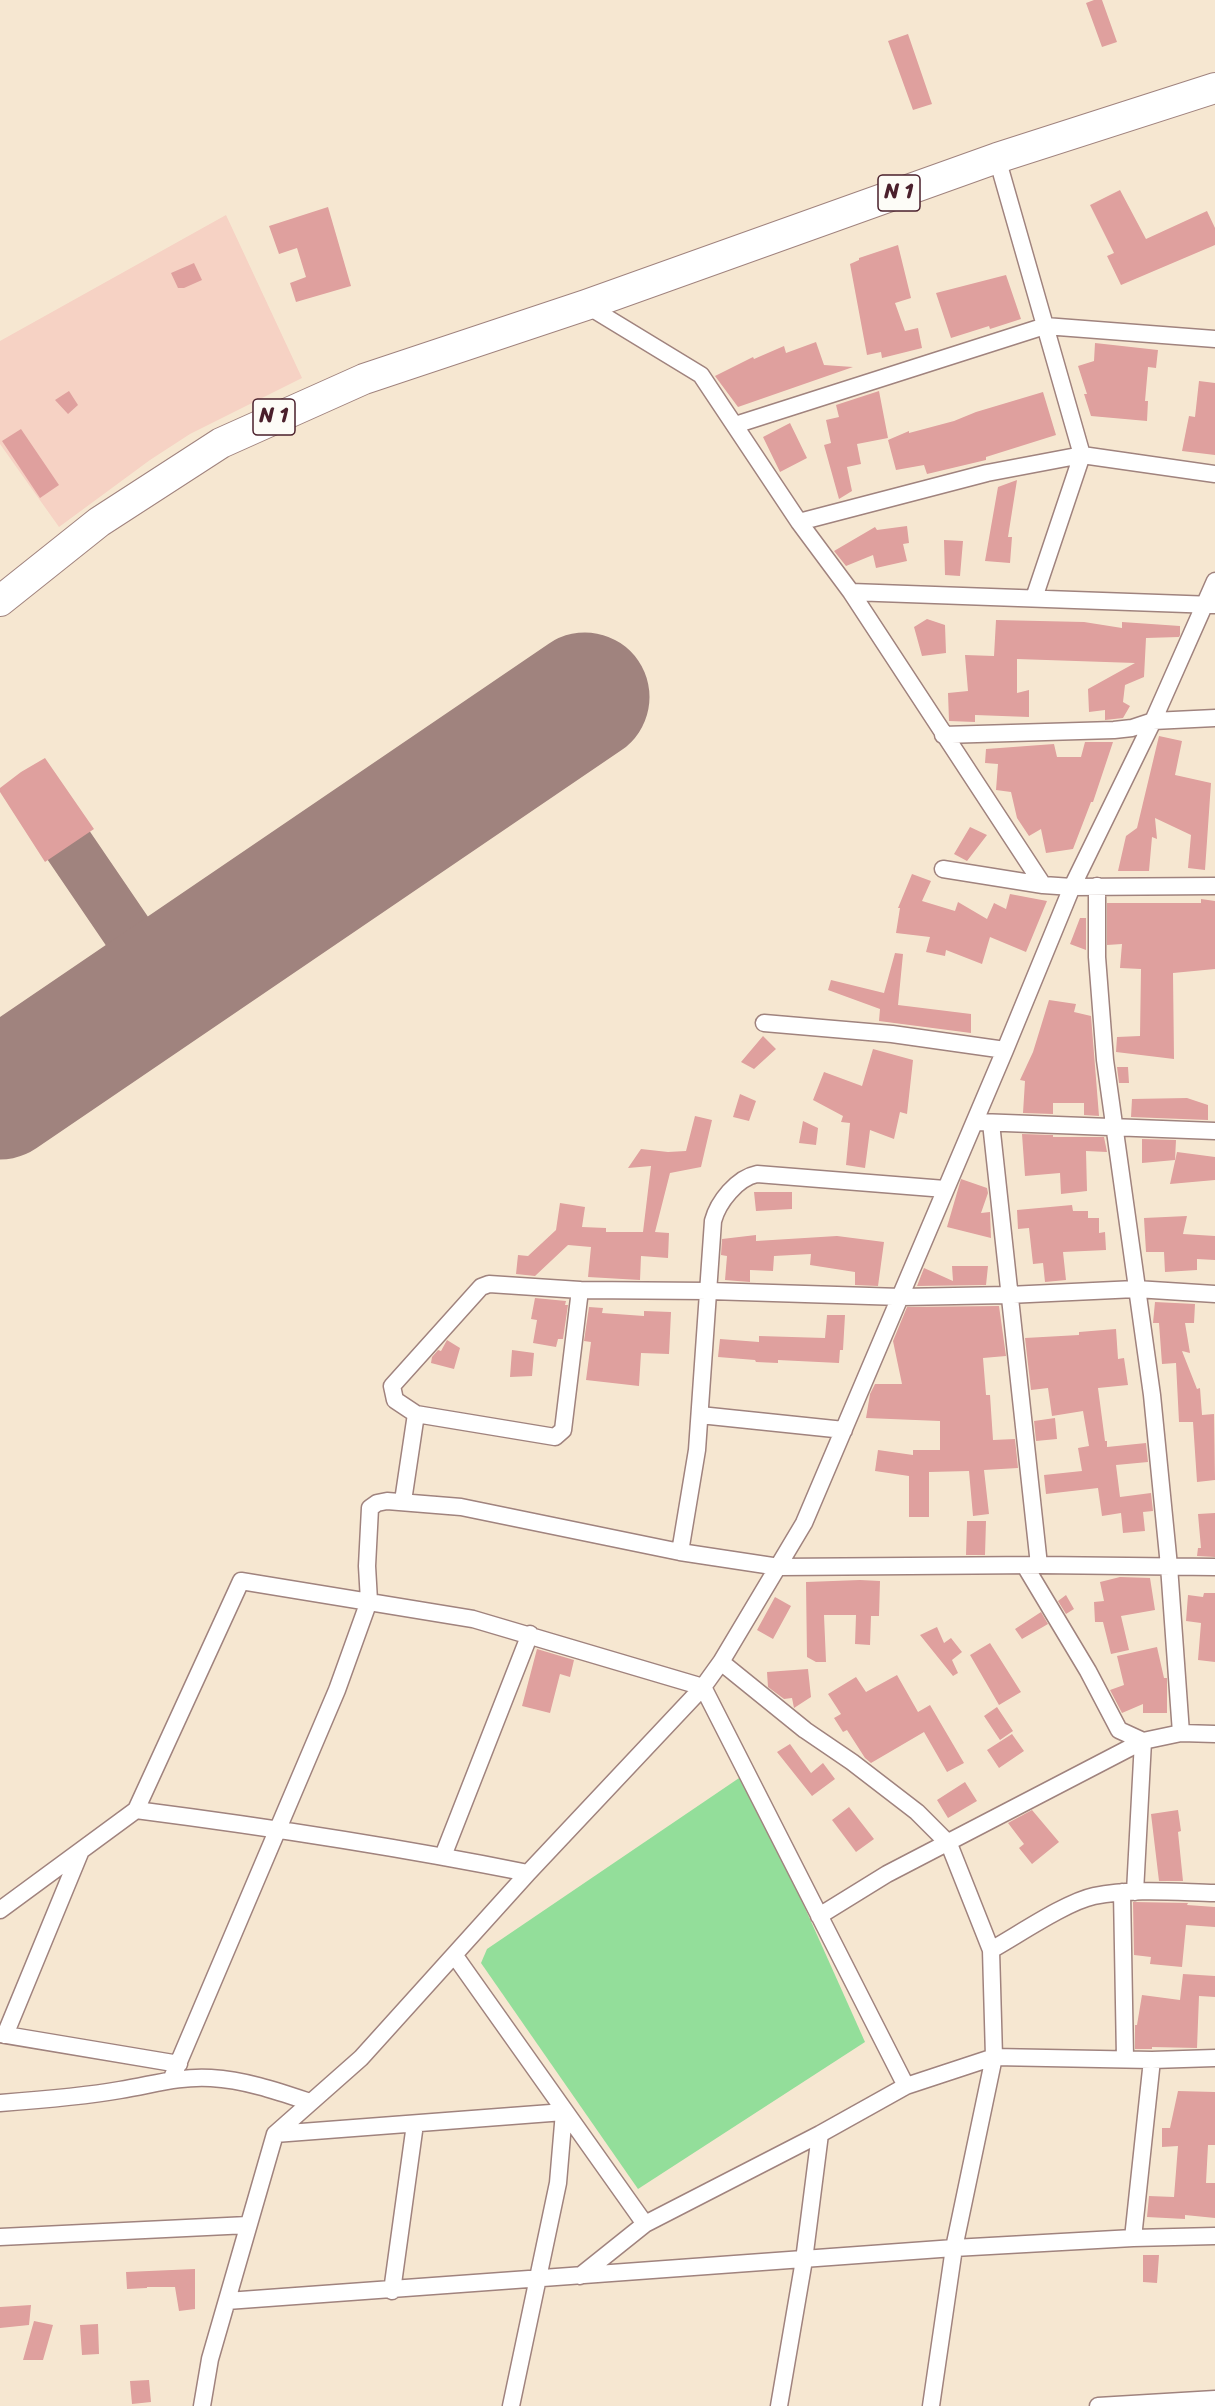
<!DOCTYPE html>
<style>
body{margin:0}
canvas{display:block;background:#f6e7d1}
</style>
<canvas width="1215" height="2406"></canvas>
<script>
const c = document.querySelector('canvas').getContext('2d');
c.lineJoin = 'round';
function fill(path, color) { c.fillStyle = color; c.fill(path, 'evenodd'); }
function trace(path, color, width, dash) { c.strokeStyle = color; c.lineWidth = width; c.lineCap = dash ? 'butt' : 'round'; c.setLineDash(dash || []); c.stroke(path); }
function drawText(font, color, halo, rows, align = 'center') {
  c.font = font + ' Sriracha,sans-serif'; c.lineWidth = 5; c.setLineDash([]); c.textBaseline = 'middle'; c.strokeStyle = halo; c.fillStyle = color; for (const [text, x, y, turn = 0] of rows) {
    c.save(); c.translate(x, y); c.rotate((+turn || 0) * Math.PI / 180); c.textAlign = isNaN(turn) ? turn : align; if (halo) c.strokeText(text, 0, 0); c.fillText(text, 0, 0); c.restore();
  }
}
const built = new Path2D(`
 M 226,215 L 302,378 L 190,434 L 150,460 L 59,527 L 0,444 L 0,341 Z`);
const green = new Path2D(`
 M 745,1774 L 865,2042 L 638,2189 L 481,1963 L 487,1949 Z`);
const taxiway = new Path2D(`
 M 69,846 L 163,984`);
const runway = new Path2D(`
 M 0,1095 L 585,697`);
const building = new Path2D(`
 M 1094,0 L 1102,0 L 1117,42 L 1102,47 L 1086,3 Z
 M 908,34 L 932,104 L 913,110 L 888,41 Z
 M 1120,190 L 1146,239 L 1207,211 L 1215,228 L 1215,245 L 1121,285 L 1107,256 L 1114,253 L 1090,205 Z
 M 328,207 L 351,286 L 296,302 L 290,283 L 306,277 L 297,248 L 279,254 L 269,226 Z
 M 898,245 L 911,298 L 895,303 L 905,331 L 918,328 L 922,348 L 882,358 L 881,352 L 867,355 L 850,264 L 859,260 L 859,258 Z
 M 194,263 L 202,280 L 184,288 L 178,288 L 171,273 Z
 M 1006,275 L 1021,319 L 990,329 L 989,326 L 951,338 L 936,293 Z
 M 816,342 L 824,365 L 853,367 L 738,407 L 715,376 L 753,357 L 754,359 L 784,346 L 786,353 Z
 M 1095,343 L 1158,350 L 1156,368 L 1148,367 L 1145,401 L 1148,401 L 1147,421 L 1091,416 L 1084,394 L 1087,394 L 1078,366 L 1094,361 Z
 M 1199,381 L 1215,383 L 1215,455 L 1182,451 L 1189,416 L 1195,417 Z
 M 69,391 L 78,405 L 68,414 L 55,400 Z
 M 879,391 L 888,438 L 857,444 L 861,464 L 847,467 L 852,491 L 839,499 L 824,445 L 831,443 L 826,420 L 839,417 L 836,405 Z
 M 1043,392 L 1056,435 L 986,457 L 986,460 L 927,474 L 924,465 L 896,470 L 888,440 L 909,431 L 909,433 L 954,421 L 976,412 Z
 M 790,423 L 807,458 L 780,472 L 763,437 Z
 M 21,429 L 59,485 L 40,498 L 2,441 Z
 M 1017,480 L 1008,537 L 1012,537 L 1010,563 L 985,561 L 998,487 Z
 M 907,526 L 909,543 L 903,544 L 907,561 L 876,568 L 873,555 L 846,566 L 834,551 L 875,527 L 877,530 Z
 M 944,540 L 963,541 L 960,576 L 945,575 Z
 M 927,619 L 945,625 L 946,653 L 922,656 L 914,627 Z
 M 996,620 L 1084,622 L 1122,628 L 1122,622 L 1180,626 L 1180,635 L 1179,637 L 1146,638 L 1144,677 L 1125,685 L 1123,702 L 1130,706 L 1123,718 L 1105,720 L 1105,710 L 1089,712 L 1088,689 L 1135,663 L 1017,659 L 1017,693 L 1029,690 L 1029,717 L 975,715 L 975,722 L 949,721 L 948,693 L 968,691 L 965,655 L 994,656 Z
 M 1159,736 L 1182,741 L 1175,775 L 1211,783 L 1205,870 L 1188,868 L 1191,835 L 1155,818 L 1157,839 L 1152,837 L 1149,871 L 1118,871 L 1126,836 L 1137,828 Z
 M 1085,742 L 1113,742 L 1093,802 L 1091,802 L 1073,849 L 1046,853 L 1041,829 L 1029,836 L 1017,818 L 1011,792 L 996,790 L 998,764 L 985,763 L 986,749 L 1054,744 L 1057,757 L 1081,757 Z
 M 45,758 L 94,829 L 45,862 L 0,792 L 0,788 L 21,772 Z
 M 970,827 L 987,835 L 967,861 L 954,854 Z
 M 912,874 L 931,881 L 922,901 L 955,911 L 958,902 L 987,919 L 994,903 L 1006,909 L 1010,894 L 1047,901 L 1026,952 L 990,937 L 982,964 L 946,950 L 945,956 L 926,952 L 930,937 L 896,933 L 900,908 L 898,908 Z
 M 1201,899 L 1215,901 L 1215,969 L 1173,973 L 1174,1059 L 1116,1052 L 1117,1037 L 1140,1036 L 1141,969 L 1120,968 L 1122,944 L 1107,945 L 1107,903 L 1201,903 Z
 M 1080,918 L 1086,918 L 1086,950 L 1070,944 Z
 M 895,953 L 903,954 L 898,1005 L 971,1014 L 971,1033 L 879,1021 L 880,1009 L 828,990 L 831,980 L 884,993 Z
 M 1049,1000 L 1076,1004 L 1074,1012 L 1091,1016 L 1099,1116 L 1084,1115 L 1084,1103 L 1053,1103 L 1053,1114 L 1023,1113 L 1025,1081 L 1020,1080 L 1033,1052 Z
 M 763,1036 L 776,1049 L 754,1069 L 741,1062 Z
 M 873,1049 L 913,1060 L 907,1114 L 900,1112 L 894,1139 L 870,1130 L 865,1168 L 846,1165 L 850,1123 L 841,1122 L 843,1116 L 813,1100 L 824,1072 L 862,1086 Z
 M 1117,1067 L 1128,1067 L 1129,1083 L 1119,1083 Z
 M 740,1094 L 756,1101 L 749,1121 L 733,1117 Z
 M 1187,1098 L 1208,1105 L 1208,1120 L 1131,1117 L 1132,1099 Z
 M 695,1116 L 712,1120 L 701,1167 L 670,1173 L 655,1232 L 669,1233 L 668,1258 L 641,1256 L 640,1280 L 588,1277 L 591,1247 L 568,1245 L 535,1276 L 516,1274 L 518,1255 L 528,1256 L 556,1230 L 560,1203 L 585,1207 L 582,1227 L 606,1228 L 606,1232 L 643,1232 L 651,1166 L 628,1168 L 641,1149 L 668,1152 L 686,1151 Z
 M 803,1121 L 818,1128 L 816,1145 L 799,1143 Z
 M 1022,1134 L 1053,1135 L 1053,1137 L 1104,1137 L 1107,1152 L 1086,1151 L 1087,1191 L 1061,1194 L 1060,1173 L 1025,1176 Z
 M 1142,1139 L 1176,1140 L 1175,1160 L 1142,1163 Z
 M 1177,1152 L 1215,1157 L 1215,1180 L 1170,1184 Z
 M 961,1179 L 987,1188 L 988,1193 L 981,1213 L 990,1212 L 991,1238 L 947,1227 Z
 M 754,1192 L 792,1192 L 792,1209 L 756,1211 Z
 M 1072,1205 L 1073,1211 L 1088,1211 L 1088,1218 L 1099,1218 L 1099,1233 L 1105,1232 L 1106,1250 L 1063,1252 L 1066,1280 L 1045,1282 L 1043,1263 L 1033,1264 L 1029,1228 L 1018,1229 L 1017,1210 Z
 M 1187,1216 L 1183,1234 L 1215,1236 L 1215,1260 L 1197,1259 L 1197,1270 L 1165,1272 L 1164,1252 L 1146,1252 L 1144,1218 Z
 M 756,1235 L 756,1241 L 837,1236 L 884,1242 L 878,1286 L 855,1285 L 855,1272 L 810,1265 L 811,1254 L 774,1256 L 773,1271 L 750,1270 L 750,1282 L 725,1280 L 727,1256 L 721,1255 L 722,1239 Z
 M 952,1266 L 988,1266 L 986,1285 L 917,1286 L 924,1268 L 953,1281 Z
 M 535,1298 L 566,1301 L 565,1305 L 568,1305 L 563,1339 L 558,1339 L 556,1347 L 533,1343 L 537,1320 L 531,1319 Z
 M 1155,1302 L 1195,1304 L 1194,1323 L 1185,1323 L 1190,1353 L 1182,1351 L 1197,1389 L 1200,1388 L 1202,1415 L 1214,1414 L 1215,1480 L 1197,1482 L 1193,1422 L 1179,1422 L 1176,1363 L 1162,1364 L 1159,1323 L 1153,1323 Z
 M 999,1306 L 1006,1356 L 983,1358 L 986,1395 L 990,1395 L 993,1440 L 1015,1439 L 1018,1468 L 984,1470 L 989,1514 L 973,1516 L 969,1471 L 929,1472 L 929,1517 L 909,1517 L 909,1476 L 875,1471 L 878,1450 L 913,1455 L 913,1450 L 940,1450 L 940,1421 L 866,1418 L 870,1394 L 875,1384 L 902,1384 L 893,1341 L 907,1307 Z
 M 589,1307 L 603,1308 L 602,1313 L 644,1316 L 644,1311 L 671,1312 L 669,1354 L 641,1353 L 639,1386 L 586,1380 L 591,1342 L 584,1341 Z
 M 827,1315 L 845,1315 L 843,1350 L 840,1350 L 839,1363 L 778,1360 L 778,1363 L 756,1362 L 755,1360 L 718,1357 L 720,1339 L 759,1342 L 759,1336 L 825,1338 Z
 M 1116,1329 L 1118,1359 L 1124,1358 L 1128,1385 L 1098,1388 L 1105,1441 L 1107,1441 L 1107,1447 L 1146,1443 L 1148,1462 L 1116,1465 L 1120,1497 L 1151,1493 L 1153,1511 L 1143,1512 L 1145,1531 L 1123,1533 L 1121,1513 L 1102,1516 L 1098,1488 L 1046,1494 L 1044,1475 L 1082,1471 L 1078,1448 L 1089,1446 L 1083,1411 L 1052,1416 L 1048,1388 L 1031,1390 L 1025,1338 L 1079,1335 L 1079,1332 Z
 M 447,1340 L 460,1348 L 454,1369 L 431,1363 L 432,1357 L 438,1350 L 441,1351 Z
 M 512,1350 L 534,1353 L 532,1376 L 510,1377 Z
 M 1055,1418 L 1057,1439 L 1036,1441 L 1034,1421 Z
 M 1215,1513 L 1215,1557 L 1197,1556 L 1198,1548 L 1201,1548 L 1198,1514 Z
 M 967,1521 L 986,1521 L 985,1555 L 966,1555 Z
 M 1120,1577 L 1150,1578 L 1155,1610 L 1121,1616 L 1129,1650 L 1111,1654 L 1103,1622 L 1095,1622 L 1094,1602 L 1104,1601 L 1100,1582 Z
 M 860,1580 L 880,1581 L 879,1616 L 871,1616 L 870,1645 L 855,1644 L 856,1615 L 824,1615 L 826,1662 L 816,1662 L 807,1657 L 806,1582 Z
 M 1204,1593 L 1215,1593 L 1215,1662 L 1198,1660 L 1201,1623 L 1186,1621 L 1188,1595 L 1203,1597 Z
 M 1066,1595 L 1074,1609 L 1066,1614 L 1058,1601 Z
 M 775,1597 L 791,1606 L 773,1639 L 757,1630 Z
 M 1041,1612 L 1048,1624 L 1022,1639 L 1015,1629 Z
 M 937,1627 L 944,1643 L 951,1638 L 962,1652 L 952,1660 L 958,1673 L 953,1676 L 920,1635 Z
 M 990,1643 L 1021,1692 L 999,1705 L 970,1655 Z
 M 1157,1647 L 1164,1678 L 1167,1678 L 1167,1713 L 1143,1713 L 1143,1704 L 1122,1713 L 1110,1690 L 1124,1685 L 1117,1656 Z
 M 537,1649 L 574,1660 L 570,1677 L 560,1674 L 550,1713 L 522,1706 Z
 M 808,1669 L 811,1697 L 794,1708 L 792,1698 L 784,1699 L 768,1687 L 767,1672 Z
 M 897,1675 L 918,1712 L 930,1705 L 964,1763 L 947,1772 L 924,1732 L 871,1763 L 865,1758 L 847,1730 L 843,1732 L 834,1718 L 841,1714 L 828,1694 L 856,1677 L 866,1692 Z
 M 997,1707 L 1013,1731 L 1000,1740 L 984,1716 Z
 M 1012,1734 L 1024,1751 L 999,1768 L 987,1750 Z
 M 790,1744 L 811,1773 L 823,1763 L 835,1779 L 812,1796 L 777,1752 Z
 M 965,1782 L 977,1801 L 948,1818 L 937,1800 Z
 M 849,1807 L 874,1839 L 856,1852 L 832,1820 Z
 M 1032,1810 L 1059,1842 L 1032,1864 L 1019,1848 L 1024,1844 L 1008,1823 Z
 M 1178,1810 L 1181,1831 L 1178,1832 L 1183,1881 L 1159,1881 L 1151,1814 Z
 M 1133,1902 L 1188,1903 L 1187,1905 L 1215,1907 L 1215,1927 L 1186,1925 L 1182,1967 L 1150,1964 L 1151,1957 L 1134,1955 Z
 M 1183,1974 L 1215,1976 L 1215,1997 L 1199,1996 L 1197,2048 L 1152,2047 L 1152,2049 L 1135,2049 L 1135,2025 L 1137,2025 L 1142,1995 L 1180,2000 Z
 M 1178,2091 L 1215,2092 L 1215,2145 L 1208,2145 L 1206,2183 L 1215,2183 L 1215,2218 L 1185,2215 L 1185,2219 L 1147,2217 L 1149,2196 L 1174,2197 L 1178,2146 L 1162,2147 L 1162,2128 L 1170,2128 Z
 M 1143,2255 L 1159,2255 L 1157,2283 L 1143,2282 Z
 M 195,2269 L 195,2309 L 179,2311 L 175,2287 L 147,2287 L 147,2288 L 127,2289 L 126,2272 Z
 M 31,2305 L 29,2325 L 0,2328 L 0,2307 Z
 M 34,2321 L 53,2325 L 43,2360 L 23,2360 Z
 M 98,2324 L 99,2354 L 82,2355 L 80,2325 Z
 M 149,2380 L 151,2402 L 132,2404 L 130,2381 Z`);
const street = new Path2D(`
 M 997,158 L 1082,455 L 1034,598
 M 586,305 L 701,375 L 799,522 L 851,592 L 1043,885
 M 735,425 L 1045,326 L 1215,339
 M 799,522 L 987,473 L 1082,455 L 1215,474
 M 851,592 L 1214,605
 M 943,735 L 1114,730 L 1132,728 L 1153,721 L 1215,718
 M 943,869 L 1043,885 L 1072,887 L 1215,886
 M 1097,886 L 1097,957 L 1105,1060 L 1152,1395 L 1169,1566 L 1181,1733
 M 764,1023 L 892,1034 L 1005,1050
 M 979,1122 L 1215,1131
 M 991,1123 L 1039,1565
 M 416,1414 L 555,1437 L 563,1430 L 580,1290
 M 700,1415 L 844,1430
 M 403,1501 L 416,1414 L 395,1400 L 392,1386 L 481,1287 L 489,1284 L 580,1290 L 709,1291 L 901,1297 L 1008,1295 L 1136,1289 L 1215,1294
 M 680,1552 L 697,1450 L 713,1221 C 718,1202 737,1178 757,1174 L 945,1189
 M 1025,1566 L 1088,1671 L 1119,1730 L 1143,1741 L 1135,1892
 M 721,1662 L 805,1730 L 852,1762 L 917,1812 L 949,1844 L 991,1950 L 994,2057 L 954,2248 L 931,2406
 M 136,1810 C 268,1827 398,1847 528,1873
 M 443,1856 L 530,1634
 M 1122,1892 L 1125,2058
 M 0,1910 L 136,1810 L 241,1581 L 473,1619 L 703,1687 L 906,2086
 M 819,1916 L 887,1874 L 1143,1741 L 1181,1733 L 1215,1734
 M 991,1950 C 1018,1935 1066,1902 1094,1896 C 1133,1888 1175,1892 1215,1893
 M 455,1956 L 645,2224
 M 0,2034 L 179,2064
 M 5,2035 L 80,1853
 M 172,2078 L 337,1690 L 369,1601 L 367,1566 L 370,1508 L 377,1503 L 387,1501 L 461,1507 L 680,1552 L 779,1567 L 1039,1565 L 1215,1567
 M 0,2103 C 40,2100 80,2097 120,2090 C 152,2085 178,2076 211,2078 C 245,2080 277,2091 310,2102
 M 275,2134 L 564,2112 L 558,2183 L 511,2406
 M 0,2237 L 248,2225
 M 1133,2238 L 1152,2060
 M 580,2276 L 645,2224 L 820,2134 L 906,2086 L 994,2057 L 1152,2060 L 1215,2058
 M 392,2291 L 415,2124
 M 227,2301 L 954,2248 L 1133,2238 L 1215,2236
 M 202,2406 L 210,2359 L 275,2134 L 361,2058 L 528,1873 L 703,1687 L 721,1662 L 804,1523 L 1005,1050 L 1072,887 L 1153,721 L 1215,581
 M 779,2406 L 804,2260 L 820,2134
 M 1098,2406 L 1215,2399`);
const highway = new Path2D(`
 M 0,601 L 99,522 L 221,443 L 364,379 L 586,305 L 997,158 L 1215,88`);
const shields = [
 [899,193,42],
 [274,417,42]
];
const shieldNames = [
 ["N 1",899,193],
 ["N 1",274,417]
];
fill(built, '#f6d2c4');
fill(green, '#93de9a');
trace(taxiway, '#a0837e', 51);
trace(runway, '#a0837e', 129);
fill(building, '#dfa09e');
trace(street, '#a0837e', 19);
trace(highway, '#a0837e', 32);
trace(street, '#fff', 16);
trace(highway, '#fff', 30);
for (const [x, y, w] of shields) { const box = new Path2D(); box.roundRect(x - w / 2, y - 18, w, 36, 4.5); c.fillStyle = '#fdfcf7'; c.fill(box); trace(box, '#4a1f2b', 1.5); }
drawText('bold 21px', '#4a1f2b', null, shieldNames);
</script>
